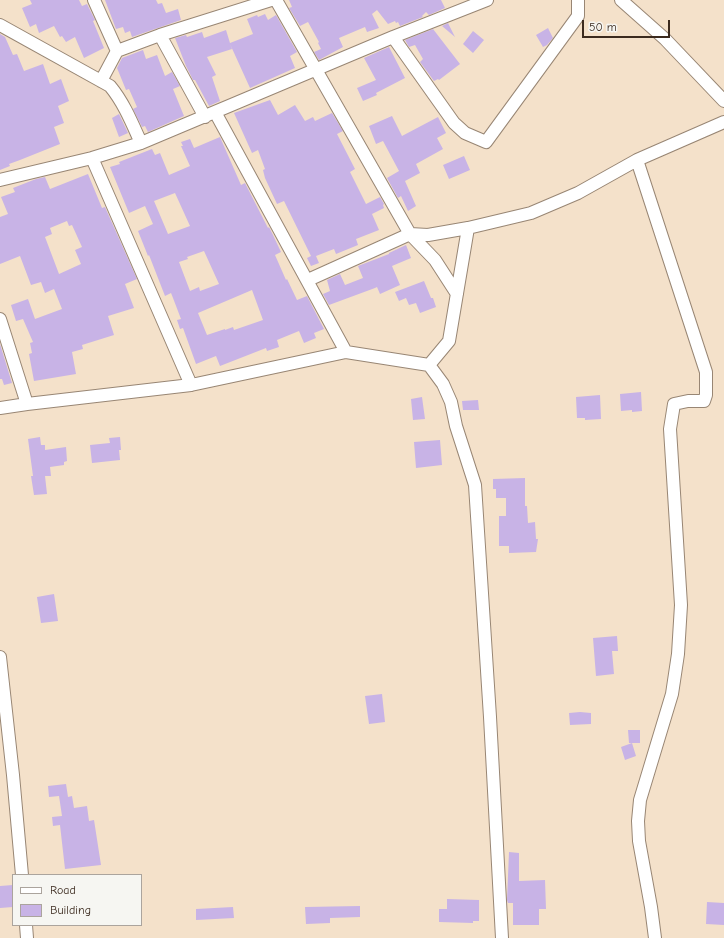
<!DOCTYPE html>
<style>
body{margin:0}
#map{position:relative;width:724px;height:938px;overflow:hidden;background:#f4e1ca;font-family:"Comic Neue",sans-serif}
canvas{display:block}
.legend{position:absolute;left:12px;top:874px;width:130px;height:52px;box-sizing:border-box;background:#f6f6f2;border:1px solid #aba49d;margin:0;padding:5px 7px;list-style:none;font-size:12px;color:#3b2a1e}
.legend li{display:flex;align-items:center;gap:8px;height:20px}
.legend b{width:20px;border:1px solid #aba49d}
.scale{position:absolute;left:582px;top:20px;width:88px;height:18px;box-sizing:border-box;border:2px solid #3b2a1e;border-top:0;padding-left:5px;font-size:12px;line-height:14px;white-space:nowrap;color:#3b2a1e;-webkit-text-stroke:3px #f6f6f2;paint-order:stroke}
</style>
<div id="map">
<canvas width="724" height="938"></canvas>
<ul class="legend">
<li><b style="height:5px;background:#fff"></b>Road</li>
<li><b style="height:11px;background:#c8b3e6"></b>Building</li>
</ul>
<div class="scale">50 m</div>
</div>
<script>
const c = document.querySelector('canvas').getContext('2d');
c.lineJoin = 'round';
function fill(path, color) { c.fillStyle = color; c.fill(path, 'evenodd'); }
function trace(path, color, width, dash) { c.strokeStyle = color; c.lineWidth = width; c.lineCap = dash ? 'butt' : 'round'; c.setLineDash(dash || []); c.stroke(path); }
const building = new Path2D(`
 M 30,0 L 79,0 L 82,6 L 87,4 L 95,20 L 93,21 L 104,48 L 84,58 L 75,37 L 66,42 L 62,36 L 60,37 L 54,26 L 39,33 L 36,24 L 30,27 L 22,8 L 32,4 Z
 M 105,0 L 156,0 L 158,4 L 162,3 L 166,13 L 178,9 L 181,20 L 132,37 L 130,31 L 125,33 L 123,27 L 116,29 Z
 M 289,0 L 441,0 L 445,8 L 429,15 L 426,12 L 422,16 L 423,17 L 400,26 L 398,22 L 396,23 L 395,21 L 388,24 L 377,10 L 372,14 L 379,28 L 367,32 L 365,27 L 339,38 L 343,47 L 319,60 L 314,52 L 321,49 L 318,43 L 319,42 L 308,22 L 300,26 L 289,8 L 292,7 Z
 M 265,14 L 268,20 L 276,15 L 297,52 L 290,56 L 295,68 L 250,88 L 230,44 L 232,49 L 207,57 L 216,75 L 212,77 L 220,101 L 209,106 L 195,80 L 193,80 L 186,66 L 175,38 L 186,35 L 187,37 L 202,32 L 204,38 L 226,30 L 230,43 L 253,34 L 247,19 L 257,15 L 258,17 Z
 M 448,23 L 455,37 L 442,26 Z
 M 548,28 L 553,38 L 547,45 L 543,47 L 536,35 Z
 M 433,29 L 460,64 L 439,80 L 438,79 L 434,81 L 420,62 L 423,59 L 415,45 L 409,47 L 405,40 Z
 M 473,31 L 484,40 L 473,53 L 463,44 Z
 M 0,34 L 5,37 L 13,55 L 17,54 L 24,71 L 43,64 L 50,84 L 61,79 L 69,101 L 58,106 L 64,123 L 54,127 L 60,144 L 20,160 L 9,164 L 10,166 L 0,170 Z
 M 389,47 L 405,78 L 376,93 L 377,95 L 363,101 L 357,88 L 376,80 L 364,58 Z
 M 143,50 L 146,59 L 157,55 L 165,76 L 172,72 L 180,86 L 173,89 L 184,116 L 148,132 L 145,126 L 142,127 L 133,109 L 137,107 L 129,89 L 126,90 L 117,68 L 122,58 Z
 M 270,100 L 278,115 L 295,105 L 305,121 L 313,117 L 315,121 L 332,113 L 343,131 L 337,134 L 355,169 L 350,172 L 366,204 L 380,197 L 384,204 L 383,205 L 384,208 L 372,214 L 379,230 L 356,239 L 358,245 L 336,254 L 334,249 L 316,256 L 319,263 L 311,266 L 307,258 L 311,256 L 284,201 L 277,204 L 265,178 L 263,170 L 265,169 L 258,150 L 252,153 L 234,113 Z
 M 119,114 L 128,133 L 119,137 L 112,118 Z
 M 392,116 L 402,136 L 438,117 L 446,133 L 437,138 L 443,149 L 416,164 L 420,173 L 405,181 L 416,206 L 408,211 L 401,196 L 398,198 L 387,178 L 399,171 L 383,141 L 376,144 L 369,126 Z
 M 220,137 L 241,185 L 245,183 L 268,228 L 269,227 L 273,235 L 281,252 L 275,255 L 286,280 L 287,279 L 297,300 L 307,296 L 324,329 L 314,333 L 316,338 L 304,343 L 299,331 L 277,340 L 279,347 L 267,351 L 266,348 L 220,366 L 216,356 L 196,364 L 183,328 L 180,329 L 177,320 L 181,319 L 173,298 L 171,293 L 165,296 L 149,255 L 148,256 L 138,231 L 153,224 L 145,206 L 129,213 L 110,167 L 120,164 L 119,162 L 152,149 L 155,155 L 160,153 L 169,175 L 190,166 L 181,146 L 183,146 L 181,142 L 190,139 L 194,148 ZM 175,193 L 190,226 L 168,234 L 154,201 ZM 204,251 L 219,284 L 200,291 L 199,287 L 190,291 L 179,262 L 188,259 L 187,257 ZM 252,290 L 263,320 L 234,330 L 233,327 L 225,330 L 225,329 L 207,335 L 198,313 Z
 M 464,156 L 470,170 L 449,179 L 443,165 Z
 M 88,174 L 102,208 L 105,207 L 137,279 L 125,284 L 134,308 L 108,316 L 114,335 L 82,345 L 83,349 L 72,352 L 76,374 L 34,381 L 29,354 L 32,353 L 30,343 L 33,342 L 23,319 L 16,321 L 11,305 L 28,299 L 35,319 L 62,309 L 54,289 L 45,293 L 41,282 L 31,285 L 20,256 L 0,264 L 0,217 L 8,214 L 1,197 L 15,192 L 13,188 L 36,179 L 45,177 L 50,189 ZM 67,221 L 69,226 L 72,225 L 82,247 L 75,250 L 81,264 L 59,274 L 45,237 L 52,234 L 50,228 Z
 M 406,245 L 411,258 L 392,266 L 400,285 L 380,294 L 377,287 L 375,288 L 329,305 L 323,294 L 330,291 L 327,280 L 329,279 L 340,274 L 345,285 L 363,278 L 358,266 L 389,254 L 389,253 Z
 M 424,281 L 431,298 L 433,298 L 436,307 L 420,313 L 416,303 L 409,305 L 406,298 L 399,301 L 395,292 Z
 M 0,344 L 12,383 L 4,385 L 2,379 L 0,379 Z
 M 641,392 L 642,411 L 632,412 L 632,410 L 621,411 L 620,394 Z
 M 600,395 L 601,419 L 585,420 L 585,418 L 577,418 L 576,397 Z
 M 422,397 L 425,419 L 413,420 L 411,399 Z
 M 478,400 L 479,410 L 463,410 L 462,401 Z
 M 40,437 L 41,445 L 45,445 L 45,450 L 66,447 L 67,461 L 64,462 L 64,465 L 50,467 L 51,476 L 45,476 L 47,494 L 34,495 L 31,476 L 33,476 L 28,439 Z
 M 120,437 L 121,450 L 119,450 L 120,460 L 92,463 L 90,445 L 110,443 L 109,438 Z
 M 440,440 L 442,465 L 416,468 L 414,442 Z
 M 525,478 L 525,506 L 527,506 L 528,523 L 535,522 L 536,539 L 538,539 L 536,552 L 509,553 L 509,546 L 499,546 L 499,516 L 506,516 L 506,498 L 496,498 L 496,489 L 493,489 L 493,479 Z
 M 54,594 L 58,621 L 41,623 L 37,597 Z
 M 617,636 L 618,651 L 612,651 L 614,674 L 596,676 L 593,638 Z
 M 382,694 L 385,722 L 369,724 L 365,696 Z
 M 580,712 L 591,713 L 591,724 L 570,725 L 569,713 Z
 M 628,730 L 640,730 L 640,743 L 629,743 Z
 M 632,743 L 636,756 L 625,760 L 621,747 Z
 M 66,784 L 68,797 L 72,796 L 74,808 L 87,806 L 89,821 L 94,820 L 101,865 L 65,869 L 60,825 L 53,826 L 52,817 L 62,816 L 59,796 L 49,797 L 48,786 Z
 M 509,852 L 519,853 L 519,881 L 545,880 L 546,909 L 539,909 L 539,925 L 513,925 L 513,903 L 508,903 L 507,900 Z
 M 13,885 L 13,907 L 0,908 L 0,886 Z
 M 447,899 L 479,900 L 479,921 L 473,921 L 473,923 L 439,922 L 439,909 L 447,909 Z
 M 707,902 L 724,903 L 724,925 L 706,924 Z
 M 360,906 L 360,917 L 330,918 L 330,923 L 306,924 L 305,907 Z
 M 233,907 L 234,918 L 196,920 L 196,909 Z`);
const minor = new Path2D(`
 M 94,0 L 117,51
 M 276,0 L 410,234 L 435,260 L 457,294
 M 621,0 L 665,39 L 724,101
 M 0,25 L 110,86 C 124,103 132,123 141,143
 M 160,35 L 205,117
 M 393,37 L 454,123 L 465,133 L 486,142 L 578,16 L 578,0
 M 101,81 L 117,51 L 160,35 L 271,0
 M 215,112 L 346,352
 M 92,158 L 191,385
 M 637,160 L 706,372 L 706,395 L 704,401 L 688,401 L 674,404 L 670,429 L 681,605 L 678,654 L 672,694 L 640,800 L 638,821 L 639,841 L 651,907 L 655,938
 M 0,180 L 92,158 L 141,143 L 393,37 L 487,0
 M 308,280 L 410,234 L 428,235 L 468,228
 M 0,319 L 27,404
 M 429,365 L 443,384 L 451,402 L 456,426 L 475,485 L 490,717 L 502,938
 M 0,408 L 27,404 L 191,385 L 346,352 L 429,365 L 449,341 L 468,228 L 531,213 L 578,193 L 637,160 L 724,122
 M 0,657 L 13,775 L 22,875
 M 26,925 L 27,938`);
fill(building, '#c8b3e6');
trace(minor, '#988674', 14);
trace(minor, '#fff', 12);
</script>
